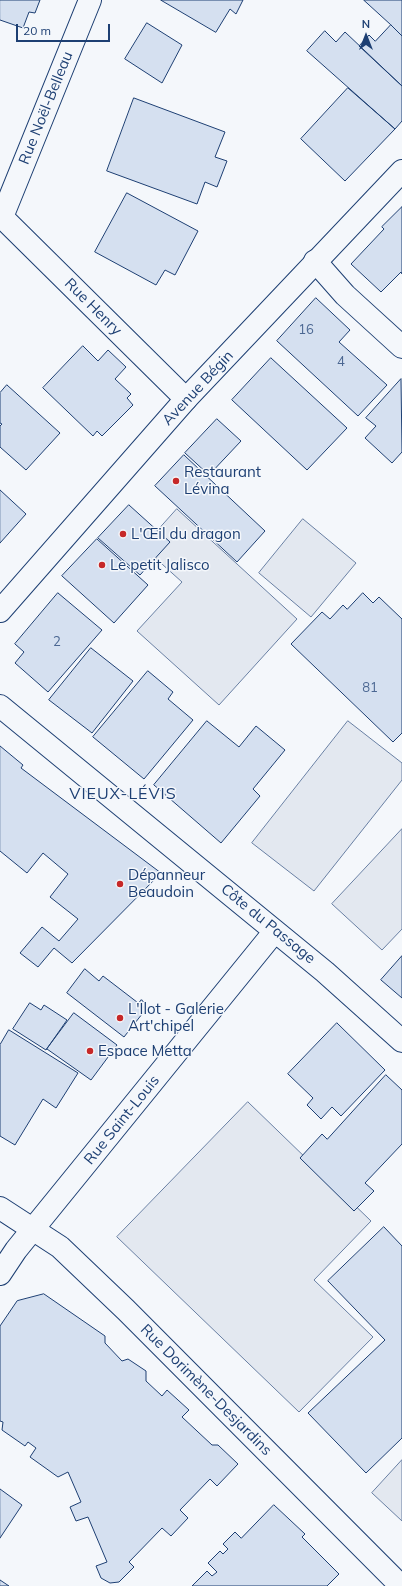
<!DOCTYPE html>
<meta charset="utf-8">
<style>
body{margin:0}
#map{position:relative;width:402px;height:1586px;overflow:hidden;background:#f4f7fb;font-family:Mulish,sans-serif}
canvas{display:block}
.north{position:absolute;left:346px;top:16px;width:40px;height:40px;-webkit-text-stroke:3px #f4f7fb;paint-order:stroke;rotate:0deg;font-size:11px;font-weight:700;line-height:16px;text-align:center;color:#1d3f73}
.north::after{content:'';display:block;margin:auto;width:14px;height:18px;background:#1d3f73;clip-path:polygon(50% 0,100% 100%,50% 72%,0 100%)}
.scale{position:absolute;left:16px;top:24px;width:94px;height:18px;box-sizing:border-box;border:2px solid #1d3f73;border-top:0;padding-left:5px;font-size:12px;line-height:14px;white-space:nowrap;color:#1d3f73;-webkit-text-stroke:3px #f4f7fb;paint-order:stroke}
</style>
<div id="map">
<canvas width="402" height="1586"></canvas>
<div class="north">N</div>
<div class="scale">20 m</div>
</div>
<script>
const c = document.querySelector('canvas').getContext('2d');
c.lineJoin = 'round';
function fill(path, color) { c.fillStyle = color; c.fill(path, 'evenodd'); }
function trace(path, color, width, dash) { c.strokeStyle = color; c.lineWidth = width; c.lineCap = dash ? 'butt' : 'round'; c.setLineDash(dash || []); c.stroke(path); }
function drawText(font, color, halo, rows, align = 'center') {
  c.font = font + ' Mulish,sans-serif'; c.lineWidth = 3; c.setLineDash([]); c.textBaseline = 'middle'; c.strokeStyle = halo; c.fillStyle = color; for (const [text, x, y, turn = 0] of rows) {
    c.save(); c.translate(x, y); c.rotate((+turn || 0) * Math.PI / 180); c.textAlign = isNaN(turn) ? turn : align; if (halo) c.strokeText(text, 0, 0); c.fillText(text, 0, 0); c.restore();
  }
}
const parking = new Path2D(`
 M 177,509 L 297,619 L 219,705 L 137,631 L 182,582 L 143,547 Z
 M 303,519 L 356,563 L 311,617 L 259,573 Z
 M 348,721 L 402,763 L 402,780 L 314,891 L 252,843 Z
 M 402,829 L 402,929 L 382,950 L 332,904 Z
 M 248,1102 L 371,1221 L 314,1280 L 373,1337 L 299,1412 L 117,1237 Z
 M 402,1460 L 402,1521 L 372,1493 Z`);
const building = new Path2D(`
 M 0,0 L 40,0 L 35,13 L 29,12 L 23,28 L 0,20 Z
 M 161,0 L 243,0 L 236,14 L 230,9 L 216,32 Z
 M 364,0 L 402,0 L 402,36 L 391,25 Z
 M 147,23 L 182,45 L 162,83 L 125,59 Z
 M 391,25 L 402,36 L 402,86 L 359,46 L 369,35 L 375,41 Z
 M 325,31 L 336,42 L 345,32 L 402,86 L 402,121 L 395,129 L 307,51 Z
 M 348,88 L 395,129 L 345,181 L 301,139 Z
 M 134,98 L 225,132 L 215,157 L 227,161 L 217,187 L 205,182 L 197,204 L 107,171 Z
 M 127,193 L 198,231 L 175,275 L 165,270 L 156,285 L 95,252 Z
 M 402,207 L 402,274 L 401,272 L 381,292 L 351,264 L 384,229 L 382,227 Z
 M 316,298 L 350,330 L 339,342 L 387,385 L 358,416 L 277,341 Z
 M 83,346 L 98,361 L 108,350 L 126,367 L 115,379 L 131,394 L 127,398 L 133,405 L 102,436 L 97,431 L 93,436 L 43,388 Z
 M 271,358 L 347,428 L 307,470 L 232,400 Z
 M 401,379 L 402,452 L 392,463 L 365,438 L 376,426 L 366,418 Z
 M 7,385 L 60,433 L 26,470 L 0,447 L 0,426 L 2,424 L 0,423 L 0,393 Z
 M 217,419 L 241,441 L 209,475 L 185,453 Z
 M 184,455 L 265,531 L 237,562 L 155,486 Z
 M 0,490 L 26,514 L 0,543 Z
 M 129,505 L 170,542 L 140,575 L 98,538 Z
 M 97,539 L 148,585 L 114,623 L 62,576 Z
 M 58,593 L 102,630 L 48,692 L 15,663 L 24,652 L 15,644 Z
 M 363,593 L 373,603 L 379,597 L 402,619 L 402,733 L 393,742 L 291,644 L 322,612 L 330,619 L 343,605 L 347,609 Z
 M 91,648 L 133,681 L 92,733 L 49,700 Z
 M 148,671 L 173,692 L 168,699 L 193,720 L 144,779 L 93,737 Z
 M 207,721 L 239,747 L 256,726 L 285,750 L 253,789 L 260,796 L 221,843 L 154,785 Z
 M 0,746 L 23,765 L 21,768 L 161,873 L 72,963 L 54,948 L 38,967 L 20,953 L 42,927 L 59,941 L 78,919 L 50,897 L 68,874 L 43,853 L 27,873 L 0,851 Z
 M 402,956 L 402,998 L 381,980 Z
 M 85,969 L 99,981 L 103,976 L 146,1009 L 124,1037 L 67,993 Z
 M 30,1003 L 41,1010 L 44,1005 L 67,1020 L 46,1050 L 13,1029 Z
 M 74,1013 L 117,1045 L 91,1080 L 47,1049 Z
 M 337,1023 L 385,1070 L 341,1116 L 332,1107 L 321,1119 L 307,1105 L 313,1098 L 288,1074 Z
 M 9,1030 L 78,1073 L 56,1108 L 43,1099 L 15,1145 L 0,1136 L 0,1045 Z
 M 386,1075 L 402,1090 L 402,1144 L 365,1183 L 374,1191 L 354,1211 L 300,1158 L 322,1134 L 327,1139 Z
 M 384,1227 L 402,1246 L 402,1438 L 366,1473 L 308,1413 L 385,1340 L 328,1281 Z
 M 44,1294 L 105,1336 L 105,1343 L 122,1361 L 128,1359 L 146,1371 L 146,1381 L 162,1396 L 167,1390 L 189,1410 L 182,1417 L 212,1445 L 218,1445 L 238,1464 L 217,1486 L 210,1479 L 180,1510 L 188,1518 L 171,1536 L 162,1528 L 129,1562 L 134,1567 L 119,1582 L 110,1583 L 101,1578 L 96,1566 L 107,1562 L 88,1517 L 76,1521 L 70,1507 L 81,1502 L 68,1472 L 58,1477 L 30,1457 L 36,1448 L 28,1442 L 25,1446 L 2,1430 L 3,1422 L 0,1421 L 0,1326 L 17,1301 Z
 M 0,1489 L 22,1505 L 0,1538 Z
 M 274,1505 L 305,1534 L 302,1537 L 339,1574 L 327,1586 L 192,1586 L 207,1571 L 212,1576 L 217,1572 L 208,1563 L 220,1551 L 223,1554 L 228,1549 L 223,1544 L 235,1532 L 241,1538 Z
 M 0,1580 L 9,1586 L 0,1586 Z`);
const street = new Path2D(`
 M 0,215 L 186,399
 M 2,217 L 90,0
 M 315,261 L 345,295 L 402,347
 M 0,1274 L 16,1250 L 33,1229`);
const secondary = new Path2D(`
 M 0,611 L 186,399 L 402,171
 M 0,706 L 325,972 L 402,1041
 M 0,1208 L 60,1247 L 126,1310 L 401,1586
 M 33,1229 L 275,931`);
const markers = [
 [176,481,4,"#c62828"],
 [123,534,4,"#c62828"],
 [102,565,4,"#c62828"],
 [120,884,4,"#c62828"],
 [120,1018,4,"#c62828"],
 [90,1051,4,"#c62828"]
];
const numberNames = [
 ["16",306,330],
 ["4",341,362],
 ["2",57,642],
 ["81",370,688]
];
const streetNames = [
 ["Rue Noël-Belleau",46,108,-68],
 ["Rue Henry",93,307,45],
 ["Avenue Bégin",198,388,-47],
 ["Côte du Passage",268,924,39],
 ["Rue Saint-Louis",122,1120,-51],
 ["Rue Dorimène-Desjardins",206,1390,45]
];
const poiNames = [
 ["Restaurant",184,472],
 ["Lévina",184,489],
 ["L'Œil du dragon",131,534],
 ["Le petit Jalisco",110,565],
 ["Dépanneur",128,875],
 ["Beaudoin",128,892],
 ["L'Îlot - Galerie",128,1009],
 ["Art'chipel",128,1026],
 ["Espace Metta",98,1051]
];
const neighbourhoodNames = [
 ["VIEUX-LÉVIS",123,794]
];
fill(parking, '#e3e8f0');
trace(parking, '#687fa3', 1);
fill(building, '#d5e0f0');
trace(building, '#1d3f73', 1);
trace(street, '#1d3f73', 24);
trace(secondary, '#1d3f73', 24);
trace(street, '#f4f7fb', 22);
trace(secondary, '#f4f7fb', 22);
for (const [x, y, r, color] of markers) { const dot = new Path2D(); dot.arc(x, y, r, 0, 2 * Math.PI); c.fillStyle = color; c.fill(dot); trace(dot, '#f4f7fb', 1.5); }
drawText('13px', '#4b6792', null, numberNames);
drawText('15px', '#1d3f73', '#f4f7fb', streetNames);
drawText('15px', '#1d3f73', '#f4f7fb', poiNames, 'left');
c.letterSpacing = '1px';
drawText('16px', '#1d3f73', '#f4f7fb', neighbourhoodNames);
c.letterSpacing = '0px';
</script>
